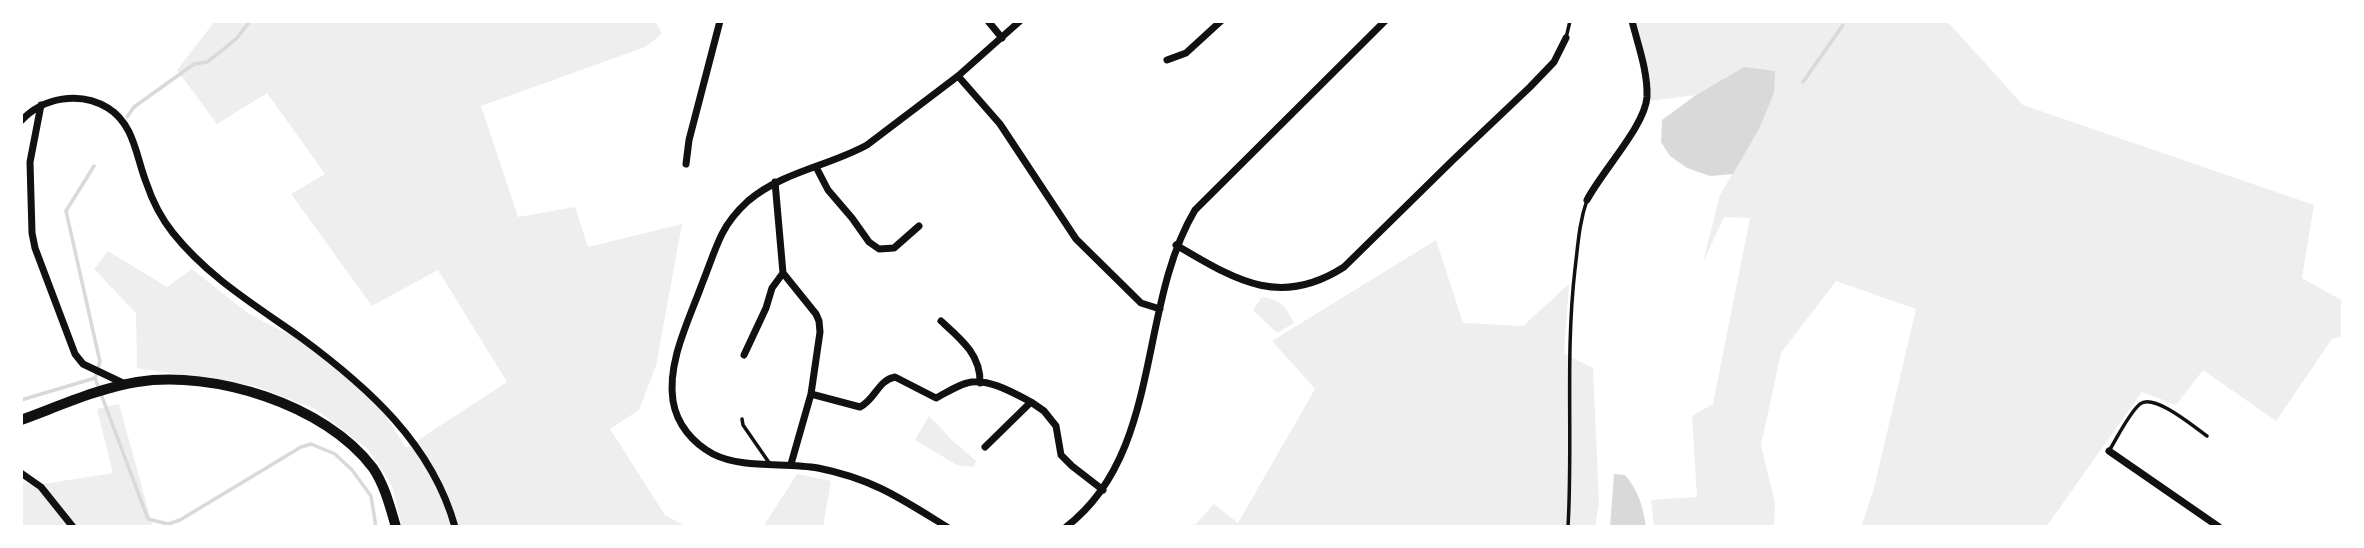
<!DOCTYPE html>
<style>
body{margin:0}
#map{position:relative;width:2364px;height:548px;overflow:hidden;background:#fff;font-family:Bitter,serif}
canvas{display:block}
.frame{position:absolute;inset:0;border:23px solid #fff;pointer-events:none}
</style>
<div id="map">
<canvas width="2364" height="548"></canvas>
<div class="frame"></div>
</div>
<script>
const c = document.querySelector('canvas').getContext('2d');
c.lineJoin = 'round';
function fill(path, color) { c.fillStyle = color; c.fill(path, 'evenodd'); }
function trace(path, color, width, dash) { c.strokeStyle = color; c.lineWidth = width; c.lineCap = dash ? 'butt' : 'round'; c.setLineDash(dash || []); c.stroke(path); }
const green = new Path2D(`
 M 215,21 L 656,21 L 662,34 L 645,47 L 481,106 L 518,217 L 575,207 L 588,247 L 682,224 L 656,366 L 639,410 L 610,429 L 665,515 L 687,527 L 402,527 L 392,486 L 368,449 L 315,409 L 255,386 L 137,368 L 136,313 L 94,269 L 108,251 L 167,287 L 192,269 L 249,314 L 296,338 L 377,402 L 406,448 L 507,382 L 438,270 L 372,306 L 291,194 L 325,174 L 267,93 L 217,124 L 177,70 Z
 M 1635,21 L 1947,21 L 2023,105 L 2314,205 L 2302,278 L 2343,301 L 2343,336 L 2332,339 L 2276,421 L 2203,370 L 2176,405 L 2142,392 L 2046,527 L 1861,527 L 1874,488 L 1916,309 L 1836,281 L 1781,353 L 1761,445 L 1775,503 L 1774,527 L 1654,527 L 1651,500 L 1697,497 L 1692,416 L 1713,404 L 1750,218 L 1724,217 L 1703,262 L 1720,195 L 1759,129 L 1744,67 L 1696,95 L 1649,101 Z
 M 1436,240 L 1463,323 L 1523,326 L 1569,284 L 1564,354 L 1593,368 L 1599,503 L 1595,527 L 1193,527 L 1214,504 L 1238,523 L 1315,389 L 1272,341 Z
 M 1262,297 C 1281,300 1286,306 1294,323 L 1277,333 L 1253,310 Z
 M 119,404 L 153,527 L 21,527 L 21,481 L 37,485 L 113,473 L 97,409 Z
 M 929,416 L 953,441 L 976,461 L 973,467 L 957,465 L 915,440 Z
 M 797,474 L 831,481 L 823,527 L 763,527 Z`);
const water = new Path2D(`
 M 1744,67 L 1775,71 L 1774,93 L 1759,129 L 1733,174 L 1710,176 L 1687,168 L 1670,156 L 1661,142 L 1662,120 L 1696,95 Z
 M 1614,474 L 1625,475 C 1639,492 1643,506 1646,527 L 1610,527 Z`);
const stream = new Path2D(`
 M 1803,82 L 1843,25
 M 127,117 L 134,107 L 194,64 L 207,62 L 220,52 L 237,38 L 250,21
 M 94,166 L 66,211 L 100,362 L 95,378
 M 21,400 L 95,378 L 148,519 L 168,524 L 180,520 L 301,447 L 311,444 L 335,454 L 352,470 L 371,496 L 376,527`);
const service = new Path2D(`
 M 1566,38 L 1570,21
 M 742,419 L 743,425 L 770,464
 M 2109,451 C 2117,438 2129,413 2140,404 C 2154,393 2194,427 2207,436
 M 1568,527 C 1573,441 1565,355 1575,269 C 1578,245 1579,223 1587,200`);
const minor = new Path2D(`
 M 988,21 L 1002,38
 M 1167,60 L 1186,53 L 1221,21
 M 958,76 L 1000,124 L 1076,239 L 1141,303 L 1160,309
 M 41,105 L 30,162 L 32,233 L 35,248 L 75,354 L 83,364 L 125,384
 M 21,121 C 43,97 80,91 108,108 C 134,124 136,156 146,182 C 152,200 161,218 173,233 C 208,277 255,305 300,337 C 368,387 432,444 455,527
 M 686,164 L 689,140 L 720,21
 M 816,167 L 828,190 L 852,218 L 869,242 L 879,249 L 894,248 L 919,226
 M 775,182 L 783,273 L 816,314 L 819,321 L 820,332 L 811,394
 M 1587,200 C 1602,171 1645,126 1647,97 C 1648,72 1638,45 1632,21
 M 1176,245 C 1234,279 1279,309 1344,267 L 1453,160 L 1530,87 L 1554,62 L 1566,38
 M 941,321 C 961,339 981,355 980,383
 M 744,355 L 766,308 L 772,288 L 783,273
 M 985,447 L 1031,402 L 1044,411 L 1056,426 L 1061,455 L 1072,466 L 1103,490
 M 2109,451 L 2219,527
 M 791,464 L 811,394 L 860,407 C 875,400 878,380 895,377 L 936,398 C 946,393 956,386 967,383 C 987,377 1014,393 1031,402
 M 21,473 L 41,487 L 73,527
 M 947,527 C 900,498 873,479 818,468 C 786,462 742,469 713,454 C 693,443 677,425 673,401 C 667,362 689,320 702,284 C 709,267 714,250 722,234 C 728,222 737,211 748,201 C 782,172 829,166 867,145 L 958,76 L 1020,21
 M 1066,527 C 1163,453 1137,307 1195,210 L 1385,21`);
const secondary = new Path2D(`
 M 21,420 C 57,407 99,388 137,382 C 213,370 325,404 373,468 C 385,486 390,507 396,527`);
fill(green, '#eee');
fill(water, '#d9d9d9');
trace(stream, '#d9d9d9', 3.5);
trace(service, '#111', 3.5);
trace(minor, '#111', 7);
trace(secondary, '#111', 10);
</script>
